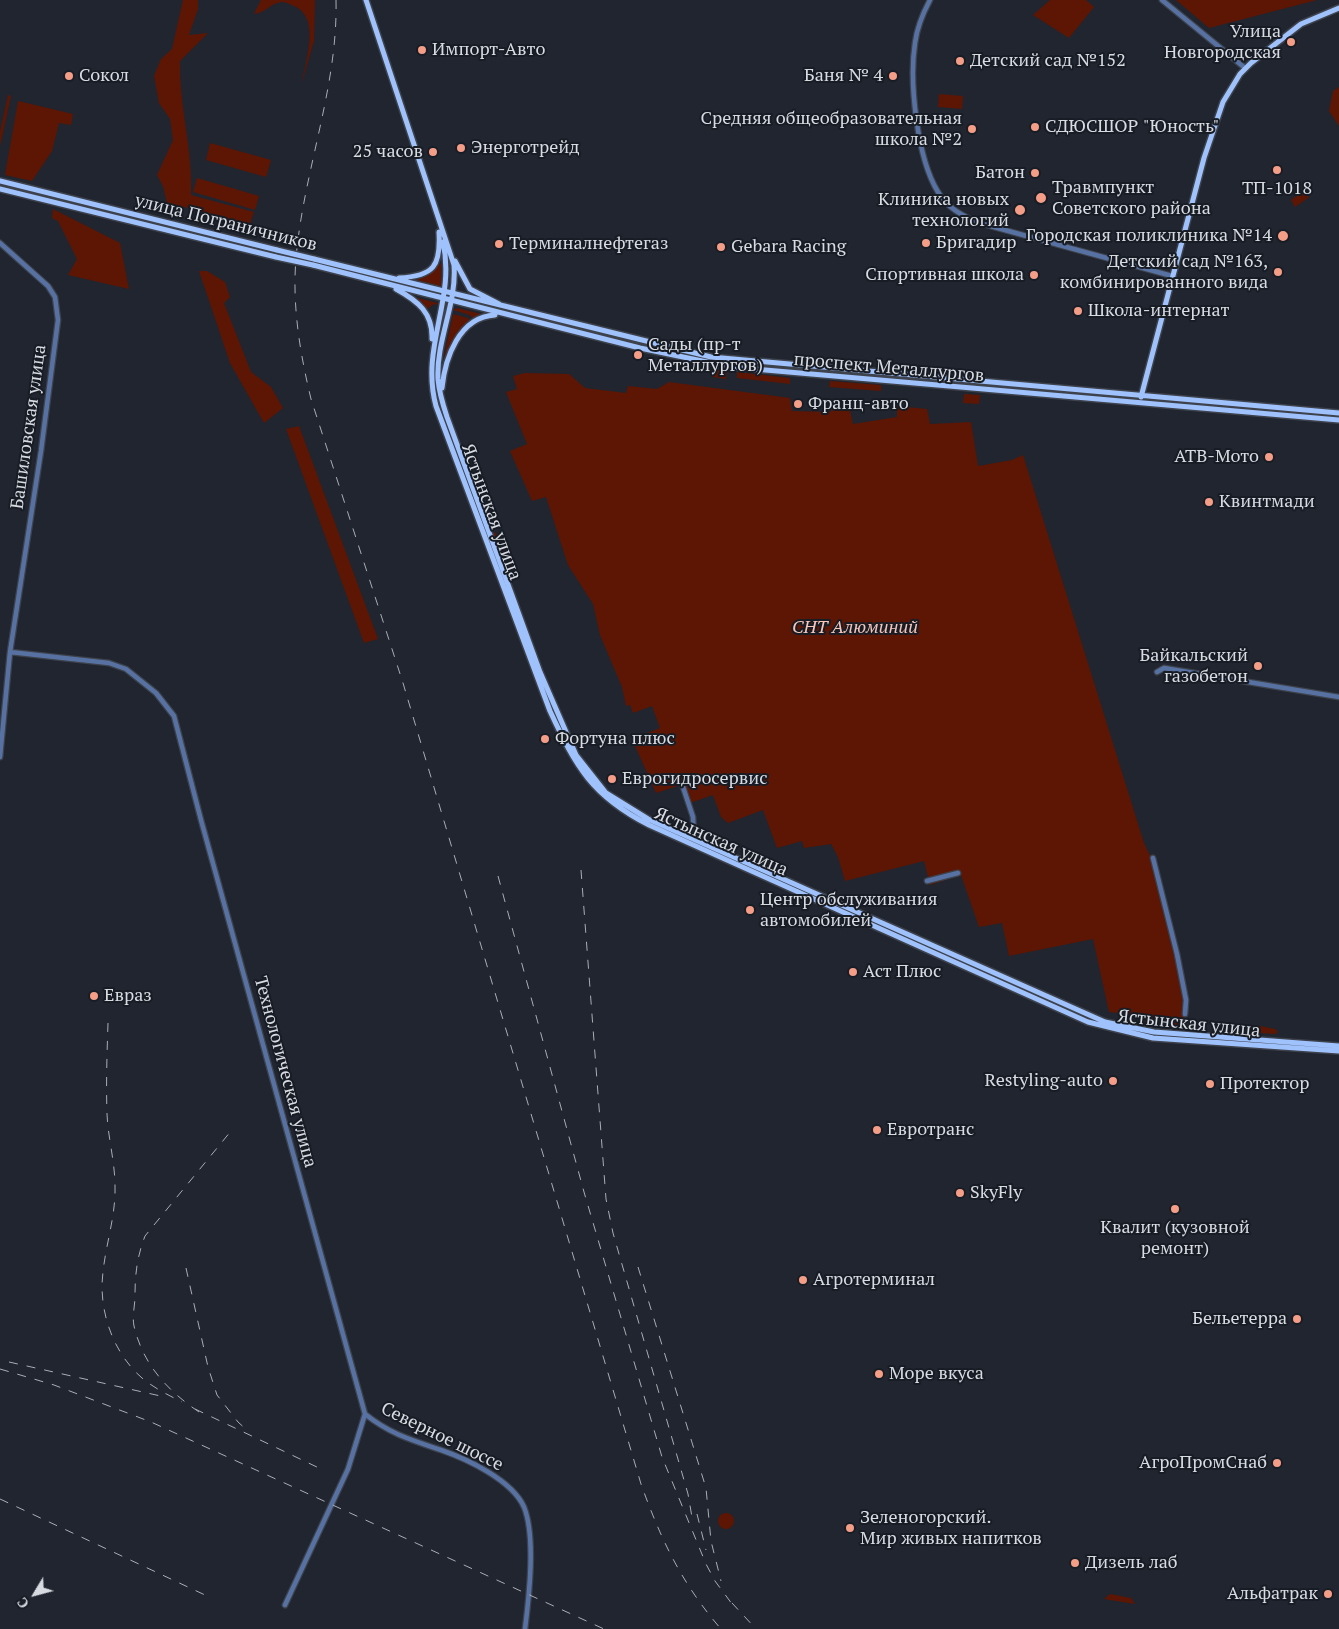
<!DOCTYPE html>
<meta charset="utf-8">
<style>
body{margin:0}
#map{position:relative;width:1339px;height:1629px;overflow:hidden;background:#20252f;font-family:"PT Serif",serif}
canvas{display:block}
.north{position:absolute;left:10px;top:1569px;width:50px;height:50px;-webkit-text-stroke:4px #171c25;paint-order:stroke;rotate:233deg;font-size:14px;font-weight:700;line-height:20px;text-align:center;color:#d8dbe2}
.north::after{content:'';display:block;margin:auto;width:18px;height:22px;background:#d8dbe2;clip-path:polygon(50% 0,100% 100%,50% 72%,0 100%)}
</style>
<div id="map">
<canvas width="1339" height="1629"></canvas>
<div class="north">С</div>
</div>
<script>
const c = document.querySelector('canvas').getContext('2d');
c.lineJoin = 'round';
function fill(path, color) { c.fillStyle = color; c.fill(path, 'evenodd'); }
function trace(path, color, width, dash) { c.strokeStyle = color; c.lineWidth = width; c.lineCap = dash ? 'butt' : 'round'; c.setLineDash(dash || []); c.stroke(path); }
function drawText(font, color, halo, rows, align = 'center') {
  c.font = font + ' "PT Serif",serif'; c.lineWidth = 4; c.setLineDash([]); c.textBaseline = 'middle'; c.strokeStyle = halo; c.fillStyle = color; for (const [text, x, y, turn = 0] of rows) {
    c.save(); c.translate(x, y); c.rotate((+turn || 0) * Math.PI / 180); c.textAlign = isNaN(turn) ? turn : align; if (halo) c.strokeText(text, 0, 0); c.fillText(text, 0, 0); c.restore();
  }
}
const green = new Path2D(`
 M 183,0 L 198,0 L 198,9 L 189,35 L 208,33 L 180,61 C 179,106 193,150 191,195 L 254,212 L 248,229 L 225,223 L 209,213 L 167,203 L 163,186 L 157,175 L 173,140 L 170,119 L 159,103 L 154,76 L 161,59 L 172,49 Z
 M 261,0 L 315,0 L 314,41 L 302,82 C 306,60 321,18 294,6 C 291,5 286,2 283,2 C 271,2 266,13 254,14 Z
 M 1050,0 L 1086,0 L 1094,7 L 1069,38 L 1033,15 Z
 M 1176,0 L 1317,0 L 1209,28 Z
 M 1339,87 L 1339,126 L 1329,111 L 1333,91 Z
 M 939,94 L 963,96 L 962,109 L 938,107 Z
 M 8,95 L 11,96 L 0,146 L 0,132 Z
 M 18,101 L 73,114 L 71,125 L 59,123 L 52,151 L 32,181 L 5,175 Z
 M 210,143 L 271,160 L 266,177 L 206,160 Z
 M 197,178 L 259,196 L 255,210 L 193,192 Z
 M 1303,191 L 1309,196 L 1308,198 L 1295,207 L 1291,200 Z
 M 53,209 L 120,243 L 129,289 L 68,275 L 77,259 L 58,221 L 52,218 Z
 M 441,263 L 441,286 L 416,280 L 427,276 Z
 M 207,271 L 225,282 L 230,297 L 224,303 L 251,372 L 271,387 L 283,408 L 264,423 L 230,363 L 199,271 Z
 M 413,297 L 438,303 L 437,305 L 434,304 L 427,309 Z
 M 457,308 L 481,314 L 481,315 L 473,319 L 470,315 L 453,310 Z
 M 453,314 L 468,318 L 470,321 L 458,333 L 443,362 Z
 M 714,369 L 727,372 L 726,379 L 713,377 Z
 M 737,372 L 790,378 L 790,384 L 737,378 Z
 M 525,373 L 569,374 L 585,388 L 626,393 L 628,386 L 657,389 L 669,382 L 790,398 L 792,411 L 831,412 L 831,405 L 849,406 L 853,424 L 897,417 L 897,406 L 927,409 L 930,424 L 971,422 L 978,466 L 1012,460 L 1023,455 L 1144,843 L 1151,858 L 1178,965 L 1186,1030 L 1145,1024 L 1145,1016 L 1109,1012 L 1093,939 L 1009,956 L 1002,923 L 979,927 L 961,875 L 930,885 L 924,861 L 845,881 L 838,857 L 831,844 L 804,848 L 802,841 L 777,848 L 763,810 L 728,823 L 721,817 L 713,795 L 690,803 L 684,784 L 656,793 L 632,739 L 660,728 L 652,706 L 633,713 L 630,705 L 626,706 L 622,687 L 600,635 L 593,604 L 568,565 L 546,497 L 532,501 L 510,451 L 527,444 L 506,392 L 517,389 L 513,376 Z
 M 830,381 L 881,385 L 881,391 L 829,387 Z
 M 964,394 L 980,395 L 979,404 L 963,403 Z
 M 299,426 L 378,639 L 364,643 L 286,429 Z
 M 493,532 L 503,537 L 509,552 L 505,564 Z
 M 1260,1026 L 1275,1029 L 1278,1032 L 1275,1034 L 1259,1033 L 1257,1030 Z
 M718 1521a8 8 0 1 1 16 0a8 8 0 1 1-16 0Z
 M 1110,1594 L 1131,1598 L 1135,1604 L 1104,1599 Z`);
const minor = new Path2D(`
 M 930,0 C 923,13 917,28 915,43 C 909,82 917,158 938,192 C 948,209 965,218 983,224 L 1172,276
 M 1162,0 L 1245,68
 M 0,243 L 48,286 L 55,297 L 58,320 L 41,451 L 10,652 L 0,757
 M 10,652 L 109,663 L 126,669 L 156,693 L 174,716 L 201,820 L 365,1414 L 348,1469 L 285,1605
 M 1157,672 L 1164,668 L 1339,697
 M 683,787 L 693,817 L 694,839
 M 1153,858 L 1177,954 L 1186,1000 L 1185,1014
 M 927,881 L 958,873
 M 365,1414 C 390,1434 411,1440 441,1450 C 467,1459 512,1480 524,1507 C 536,1537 529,1597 525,1629`);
const major = new Path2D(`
 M 366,0 L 454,265 C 457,304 436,340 438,379 C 439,392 443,405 447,417 L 540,672 L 576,755 L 606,793 L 648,819 L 1105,1022 L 1154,1032 L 1339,1046
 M 0,181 L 277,250
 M 0,189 L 276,257
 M 443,242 C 456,300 420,347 436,406 L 550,711 C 576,767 592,796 649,825 L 1088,1022 L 1153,1038 L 1339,1051
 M 314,259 L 711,357 L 1339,413
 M 455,261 L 470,289 L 499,304
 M 313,265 L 640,348 L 731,367 L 1339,420
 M 399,278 C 434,276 441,266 439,232
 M 396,289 C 418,301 433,313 432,339
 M 442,388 C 445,358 459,317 495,315
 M 1141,397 L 1204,158 L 1223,102 L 1240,74 L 1251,63 L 1301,24 L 1339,8`);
const rail = new Path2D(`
 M 336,0 C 338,84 306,165 297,248 C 291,299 299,349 311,399 L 403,683 L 641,1484 C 661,1540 682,1584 721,1629
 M 581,870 L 606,1199 L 613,1233 L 688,1494 L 693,1523
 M 498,876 L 584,1192 L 662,1457 L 706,1564 L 715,1581 L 735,1608
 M 108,1023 C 107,1053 106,1084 107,1114 C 108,1138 115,1162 115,1186 C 116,1215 106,1243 103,1272 C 98,1310 113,1353 142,1378 C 154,1388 168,1395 182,1402
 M 638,1267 L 706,1488 L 711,1541 L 721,1581
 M 186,1268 L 208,1367 L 217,1395 L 238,1422 L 249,1432
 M 9,1362 L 165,1397
 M 0,1369 L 54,1385 L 151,1422 L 604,1629
 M 195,1409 L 319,1468
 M 199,1412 C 168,1391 143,1365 134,1326 C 132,1317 135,1305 135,1296 C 135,1274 137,1257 145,1236 L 231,1131
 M 0,1499 L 205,1595
 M 697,1514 L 706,1550
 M 732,1603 L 756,1629`);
const majorBridge = new Path2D(`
 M 277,250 L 314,259
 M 276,257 L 313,265`);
const markers = [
 [1291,42,5,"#f49e88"],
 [422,50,5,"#f49e88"],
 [960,61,5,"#f49e88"],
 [69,76,5,"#f49e88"],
 [893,76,5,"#f49e88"],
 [1035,127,5,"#f49e88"],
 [972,129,5,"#f49e88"],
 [461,148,5,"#f49e88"],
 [433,152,5,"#f49e88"],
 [1277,170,5,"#f49e88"],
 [1035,173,5,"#f49e88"],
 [1041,198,6,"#f49e88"],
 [1020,210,6,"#f49e88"],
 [1283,236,6,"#f49e88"],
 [926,243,5,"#f49e88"],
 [499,244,5,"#f49e88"],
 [721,247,5,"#f49e88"],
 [1278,272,5,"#f49e88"],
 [1034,275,5,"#f49e88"],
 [1078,311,5,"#f49e88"],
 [638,355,5,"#f49e88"],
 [798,404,5,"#f49e88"],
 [1269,457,5,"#f49e88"],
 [1209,502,5,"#f49e88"],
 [1258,666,5,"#f49e88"],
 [545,739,5,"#f49e88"],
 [612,779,5,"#f49e88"],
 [750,910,5,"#f49e88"],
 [853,972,5,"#f49e88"],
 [94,996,5,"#f49e88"],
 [1113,1081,5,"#f49e88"],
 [1210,1084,5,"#f49e88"],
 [877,1130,5,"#f49e88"],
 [960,1193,5,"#f49e88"],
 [1175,1209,5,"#f49e88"],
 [803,1280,5,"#f49e88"],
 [1297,1319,5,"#f49e88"],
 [879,1374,5,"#f49e88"],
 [1277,1463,5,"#f49e88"],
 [850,1528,5,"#f49e88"],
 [1075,1563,5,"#f49e88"],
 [1328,1594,5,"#f49e88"]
];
const poiNames = [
 ["Улица",1281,32,"right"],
 ["Новгородская",1281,53,"right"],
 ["Импорт-Авто",432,50],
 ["Детский сад №152",970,61],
 ["Сокол",79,76],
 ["Баня № 4",883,76,"right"],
 ["Средняя общеобразовательная",962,119,"right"],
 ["школа №2",962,140,"right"],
 ["СДЮСШОР \"Юность\"",1045,127],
 ["Энерготрейд",471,148],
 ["25 часов",423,152,"right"],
 ["Батон",1025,173,"right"],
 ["Травмпункт",1052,188],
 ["Советского района",1052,209],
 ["ТП-1018",1277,189,"center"],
 ["Клиника новых",1009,200,"right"],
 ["технологий",1009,221,"right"],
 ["Городская поликлиника №14",1272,236,"right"],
 ["Бригадир",936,243],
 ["Терминалнефтегаз",509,244],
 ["Gebara Racing",731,247],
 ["Детский сад №163,",1268,262,"right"],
 ["комбинированного вида",1268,283,"right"],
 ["Спортивная школа",1024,275,"right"],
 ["Школа-интернат",1088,311],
 ["Сады (пр-т",648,345],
 ["Металлургов)",648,366],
 ["Франц-авто",808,404],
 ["АТВ-Мото",1259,457,"right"],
 ["Квинтмади",1219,502],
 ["Байкальский",1248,656,"right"],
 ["газобетон",1248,677,"right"],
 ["Фортуна плюс",555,739],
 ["Еврогидросервис",622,779],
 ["Центр обслуживания",760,900],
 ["автомобилей",760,921],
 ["Аст Плюс",863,972],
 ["Евраз",104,996],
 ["Restyling-auto",1103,1081,"right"],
 ["Протектор",1220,1084],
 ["Евротранс",887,1130],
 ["SkyFly",970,1193],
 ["Квалит (кузовной",1175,1228,"center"],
 ["ремонт)",1175,1249,"center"],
 ["Агротерминал",813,1280],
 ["Бельетерра",1287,1319,"right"],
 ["Море вкуса",889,1374],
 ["АгроПромСнаб",1267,1463,"right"],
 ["Зеленогорский.",860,1518],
 ["Мир живых напитков",860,1539],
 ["Дизель лаб",1085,1563],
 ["Альфатрак",1318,1594,"right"]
];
const streetNames = [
 ["улица Пограничников",226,223,14],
 ["проспект Металлургов",889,368,5],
 ["Башиловская улица",29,427,-82],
 ["Ястынская улица",491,512,70],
 ["Ястынская улица",721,842,24],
 ["Ястынская улица",1189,1024,6],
 ["Технологическая улица",285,1072,75],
 ["Северное шоссе",442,1437,26]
];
const parkNames = [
 ["СНТ Алюминий",855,628]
];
fill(green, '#5d1604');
trace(minor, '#3d424c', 7);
trace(major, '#3d424c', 8);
trace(minor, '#5772a2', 4.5);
trace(major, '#9fc1fc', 5);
trace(rail, '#abaeb6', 1, [9, 9]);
trace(majorBridge, '#3d424c', 8, []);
trace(majorBridge, '#9fc1fc', 5);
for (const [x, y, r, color] of markers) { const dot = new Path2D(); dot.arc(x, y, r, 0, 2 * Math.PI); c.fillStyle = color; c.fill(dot); trace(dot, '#171c25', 2); }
drawText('18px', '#d8dbe2', '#171c25', poiNames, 'left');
drawText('18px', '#d8dbe2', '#171c25', streetNames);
drawText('italic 18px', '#f7c5b8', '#171c25', parkNames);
</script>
